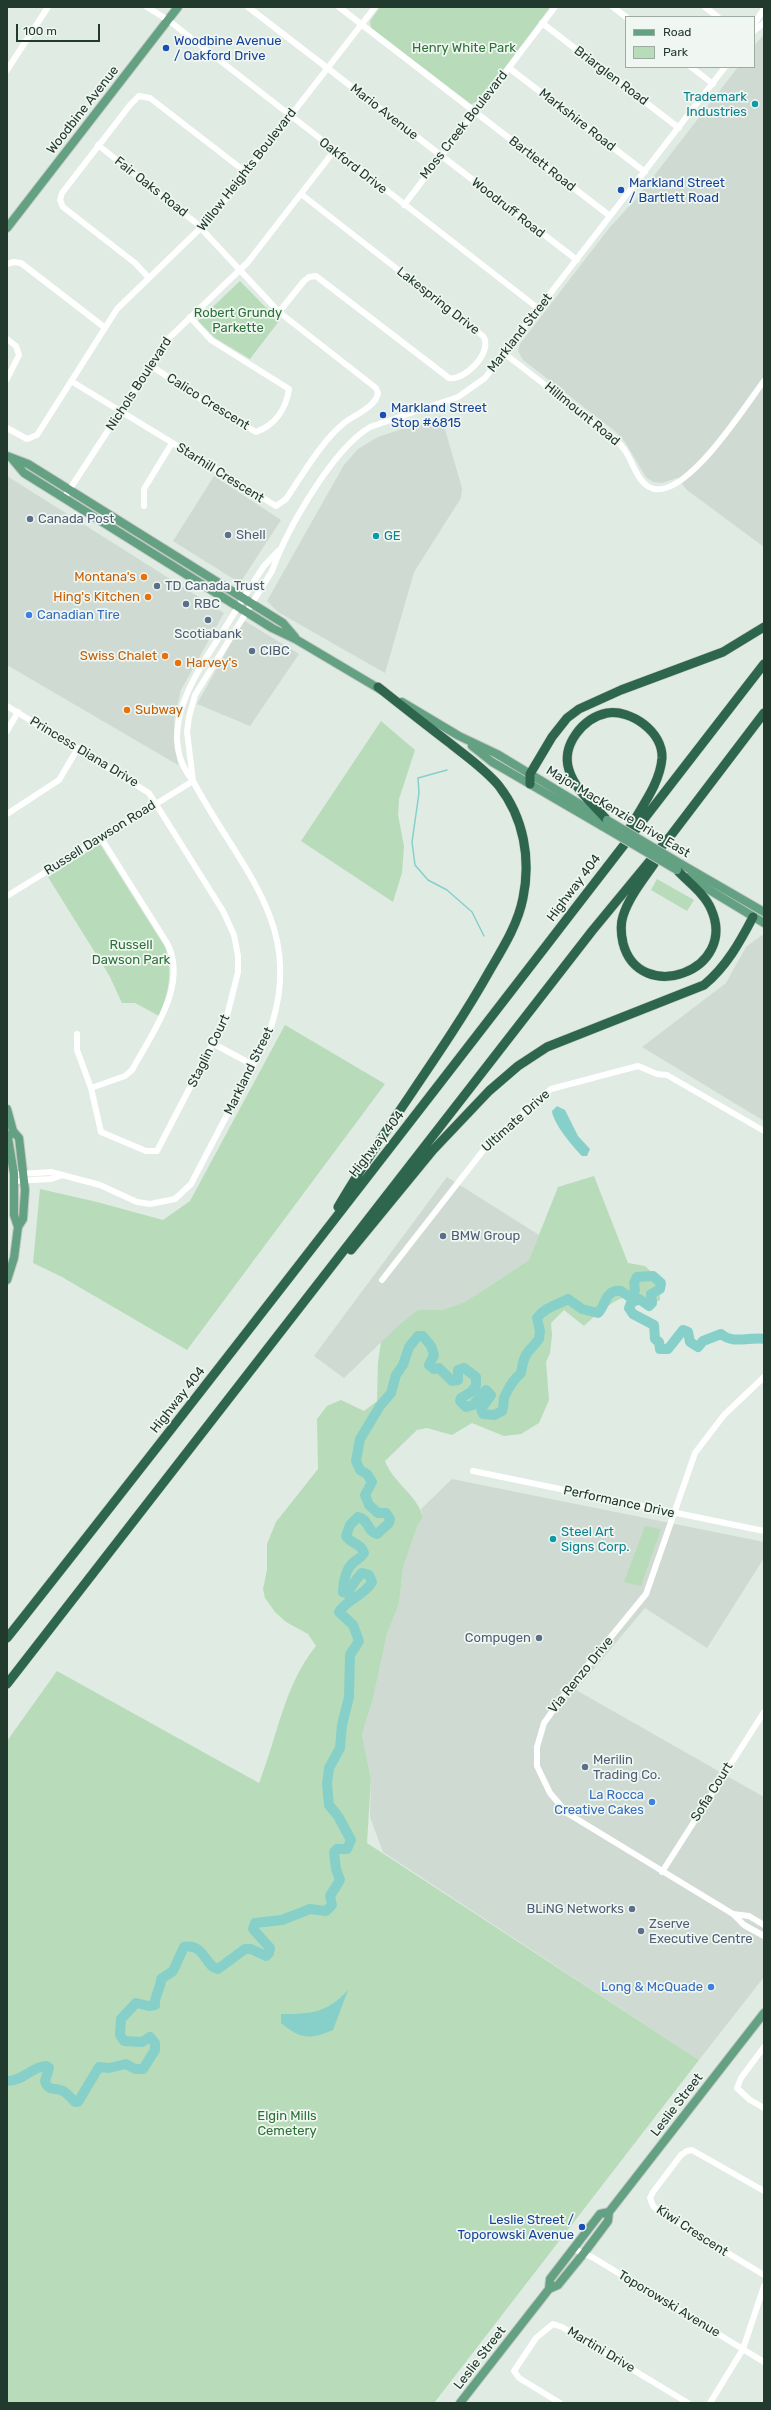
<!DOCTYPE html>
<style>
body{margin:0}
#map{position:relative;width:771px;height:2410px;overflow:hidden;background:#dfebe3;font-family:Rubik,sans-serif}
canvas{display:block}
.frame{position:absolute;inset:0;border:8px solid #213a2d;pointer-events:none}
.legend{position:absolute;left:625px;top:16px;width:130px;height:52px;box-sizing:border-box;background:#f0f7f2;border:1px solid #9daba3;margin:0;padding:5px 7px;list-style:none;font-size:12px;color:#213a2d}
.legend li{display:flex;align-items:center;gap:8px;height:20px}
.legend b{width:20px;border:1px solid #9daba3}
.scale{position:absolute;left:16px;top:24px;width:84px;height:18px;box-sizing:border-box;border:2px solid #213a2d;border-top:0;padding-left:5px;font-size:12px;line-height:14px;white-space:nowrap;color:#213a2d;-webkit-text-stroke:3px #f0f7f2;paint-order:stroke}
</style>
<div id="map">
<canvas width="771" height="2410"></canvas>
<div class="frame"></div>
<ul class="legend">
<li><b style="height:5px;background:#64a082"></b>Road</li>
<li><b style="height:11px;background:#b8dcb9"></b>Park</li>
</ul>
<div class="scale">100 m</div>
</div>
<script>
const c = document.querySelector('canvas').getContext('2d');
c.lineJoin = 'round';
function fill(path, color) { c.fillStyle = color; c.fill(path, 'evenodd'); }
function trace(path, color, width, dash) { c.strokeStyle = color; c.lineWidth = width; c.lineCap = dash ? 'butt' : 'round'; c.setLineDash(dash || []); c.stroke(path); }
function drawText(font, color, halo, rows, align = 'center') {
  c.font = font + ' Rubik,sans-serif'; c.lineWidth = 3.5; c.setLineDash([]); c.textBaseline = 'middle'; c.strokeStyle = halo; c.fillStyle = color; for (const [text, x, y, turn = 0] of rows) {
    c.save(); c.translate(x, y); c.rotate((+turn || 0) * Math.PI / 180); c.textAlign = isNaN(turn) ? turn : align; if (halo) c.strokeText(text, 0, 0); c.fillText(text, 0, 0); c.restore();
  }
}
const built = new Path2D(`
 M 764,34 L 764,547 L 687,490 L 677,478 L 662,483 L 653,482 L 646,477 L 625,442 L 616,432 L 523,360 L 518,351 L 520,344 L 610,227 L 636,199 L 738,67 L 754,67 L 754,46 Z
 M 441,416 L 462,488 L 461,498 L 414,572 L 385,673 L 278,612 L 267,601 L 344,465 L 358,449 L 378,437 Z
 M 7,476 L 224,613 L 181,690 L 174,720 L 178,765 L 7,665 Z
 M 214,476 L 281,520 L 240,583 L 173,541 Z
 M 245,621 L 299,654 L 250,726 L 197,704 L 242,623 Z
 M 762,935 L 764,936 L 764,1121 L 642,1047 L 726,983 L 746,947 Z
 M 447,1177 L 539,1235 L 529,1260 L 465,1302 L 442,1310 L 418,1311 L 402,1322 L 344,1378 L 314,1356 Z
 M 452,1479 L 764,1542 L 764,1558 L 707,1648 L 645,1608 L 576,1690 L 764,1797 L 764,1977 L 699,2060 L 383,1852 L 370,1817 L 371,1779 L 362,1734 L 373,1699 L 387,1634 L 399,1604 L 403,1568 L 418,1524 L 423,1518 L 421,1509 Z`);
const green = new Path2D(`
 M 380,7 L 550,7 L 501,73 L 498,74 L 476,102 L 471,104 L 371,28 L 370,21 Z
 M 240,281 L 279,321 L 250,359 L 215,338 L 198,321 Z
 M 381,721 L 415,750 L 399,799 L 398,815 L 404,846 L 402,873 L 393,902 L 301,841 Z
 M 100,844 L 165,947 C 173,972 169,992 159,1016 L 135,1003 L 122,1003 L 109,975 L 48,877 Z
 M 657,879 L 694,900 L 687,911 L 651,890 Z
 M 285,1025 L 385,1084 L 187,1350 L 62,1277 L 33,1263 L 40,1189 L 97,1202 L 163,1220 L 190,1201 Z
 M 594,1176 L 628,1263 L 645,1266 L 659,1279 L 660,1300 L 650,1306 C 643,1305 641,1299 635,1297 C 620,1292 594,1317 584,1326 L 564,1310 L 551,1323 L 552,1335 L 550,1353 L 546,1362 L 549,1400 L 539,1423 L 521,1434 L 504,1436 L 472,1423 L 452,1435 L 427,1428 L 417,1430 L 385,1461 C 393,1483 418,1495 423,1518 L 418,1524 L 403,1568 L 399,1604 L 387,1634 L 373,1699 L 362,1734 L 371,1779 L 367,1843 L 699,2060 L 434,2403 L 7,2403 L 7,1741 L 57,1671 L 259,1783 C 277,1738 284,1685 316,1646 L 308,1634 L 286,1622 L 275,1612 L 265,1598 L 263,1589 L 267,1570 L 267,1544 L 276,1522 L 318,1469 L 317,1419 L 327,1406 L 341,1400 L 364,1411 L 377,1401 L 378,1362 L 381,1342 L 402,1322 L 418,1310 L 442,1310 L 465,1302 L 529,1260 L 558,1187 Z
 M 645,1526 L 661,1529 L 641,1586 L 624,1582 Z`);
const water = new Path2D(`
 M 557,1106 L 565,1110 L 578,1136 L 590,1149 L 587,1156 L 582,1156 C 573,1147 553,1123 552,1111 Z
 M 348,1990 L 333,2030 C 310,2040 300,2039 281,2023 L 281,2014 C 311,2014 327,2013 348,1990 Z`);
const stream = new Path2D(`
 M 447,770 L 418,778 L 419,793 L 412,842 L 415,865 L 428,880 L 447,890 L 472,912 L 484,936`);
const river = new Path2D(`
 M 7,2081 C 23,2081 31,2067 46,2066 L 49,2068 L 45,2081 C 48,2092 55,2087 63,2091 C 67,2093 71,2098 75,2102 L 78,2102 L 99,2067 L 109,2068 L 126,2064 L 135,2069 L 143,2069 L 155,2050 L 155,2043 L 150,2037 L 142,2042 L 124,2041 L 120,2035 L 121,2019 L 136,2003 L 149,2006 L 155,2005 C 154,1995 161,1989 161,1979 L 173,1971 L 184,1947 C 205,1943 205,1967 218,1969 L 245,1949 L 251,1949 L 266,1956 L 269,1953 L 270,1948 L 253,1929 L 255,1923 L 282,1920 L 310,1909 L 326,1911 L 332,1905 L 330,1896 L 340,1880 L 336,1869 L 334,1852 L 337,1849 L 347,1849 L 351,1840 L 338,1816 L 329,1805 L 327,1784 L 329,1768 L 340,1748 L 342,1725 L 349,1697 L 350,1655 L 359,1641 L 353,1625 L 339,1612 C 347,1599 364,1596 372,1582 L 369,1575 L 362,1573 C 355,1579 352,1588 346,1593 L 343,1592 C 343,1582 346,1568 354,1562 C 358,1559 361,1558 364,1553 C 362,1544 351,1544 346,1536 L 350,1525 L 358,1517 C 369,1519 367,1532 377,1534 L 389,1523 L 390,1519 L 386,1513 L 378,1513 L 369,1505 L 365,1495 L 372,1482 L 367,1474 L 360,1470 L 356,1461 L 360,1439 L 380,1406 L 391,1393 L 396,1375 L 403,1365 L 409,1347 L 418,1336 L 423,1336 L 431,1346 L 434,1355 L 429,1365 L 434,1369 L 439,1368 L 452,1381 L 458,1380 L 458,1370 L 464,1368 L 476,1377 L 476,1386 L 471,1392 L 461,1398 L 460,1401 L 466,1407 L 473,1405 L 486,1390 L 491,1395 L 481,1409 L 483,1414 L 494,1415 L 502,1411 C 504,1407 503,1402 504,1398 C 508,1388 513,1380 521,1373 C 525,1350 526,1356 539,1339 L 540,1331 L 537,1318 C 545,1307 557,1305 568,1299 L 582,1309 L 598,1313 C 606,1305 605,1289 621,1291 L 631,1298 L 635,1290 L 634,1283 L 637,1277 L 653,1276 L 661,1283 L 660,1289 L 651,1294 L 652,1303 L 649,1306 L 639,1299 L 631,1303 L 629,1308 L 633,1314 L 654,1325 L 655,1339 L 659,1342 L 660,1349 L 668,1349 L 683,1330 L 688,1332 L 690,1342 L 698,1347 L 703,1341 L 721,1334 C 734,1345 751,1336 764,1339`);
const minor = new Path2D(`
 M 147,7 L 168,20 L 539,309
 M 248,7 L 577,260
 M 339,7 L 610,216
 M 613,7 L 626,17
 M 705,7 L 718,17
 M 542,23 L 679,128
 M 754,24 L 764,9
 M 754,31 L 764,23
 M 691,67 L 713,84
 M 509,68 L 645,172
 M 7,70 L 48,7
 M 404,205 L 555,7
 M 7,264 L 14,262 L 21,263 L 104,327
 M 149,278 L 135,263 L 63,207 L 60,200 L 62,193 L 130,105 L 139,96 L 150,98 L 247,173
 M 279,312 L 304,281 L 309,277 L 316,276 L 449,378 C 465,381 494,351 483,336 L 301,194
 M 7,339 L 16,346 L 19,355 L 7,379
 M 505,354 L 611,436 C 617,441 622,445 626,452 C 633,463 637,480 649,487 C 683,506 746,404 764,381
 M 150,365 L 211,406 L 256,432 C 275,425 286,409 289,389 L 211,340 L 190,317
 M 71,381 L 276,506 L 286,499 C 304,473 320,443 344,423 C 354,415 376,407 378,393 L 376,388 L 279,312 L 196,223 L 98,145
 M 7,428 L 27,439 L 37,435 L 117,309 L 212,217 L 375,7
 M 64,498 L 167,340 L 248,262 L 334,151
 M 144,506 L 144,489 L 172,443
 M 7,706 L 149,793 L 223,911 L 234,935 L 238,956 L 238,972 L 227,1016 L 157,1151 L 146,1151 L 101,1132 L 91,1088 L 77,1050 L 77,1034
 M 7,731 L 18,712
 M 193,781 L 187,732 L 189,717 L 195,695 L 272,571 C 287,529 332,450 370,427 L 458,397 L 485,378 L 725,67
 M 7,814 L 59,780 L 78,748
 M 7,896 L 193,781
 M 214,1044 L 253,1065
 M 91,1088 L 125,1076 L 132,1070 C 152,1033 189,985 167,943 L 101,838
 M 20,1174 L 51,1172 L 100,1185 L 137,1202 L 150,1204 L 175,1199 L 191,1184 L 267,1038 C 310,928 240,870 193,781 C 153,733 197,672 223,631 C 237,609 250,587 264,566 L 278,551
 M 14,1181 L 51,1179 L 60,1176
 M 382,1280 L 489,1143 L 551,1089 L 638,1066 L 657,1074 L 667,1075 L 764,1131
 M 764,1377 L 724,1415 L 695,1453 L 646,1594 L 569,1688 L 544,1723 L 537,1747 L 537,1766 L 550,1793 L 567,1813 L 733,1914 L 744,1925 L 764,1936
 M 473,1471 L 764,1531
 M 662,1872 L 764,1712
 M 733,1914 L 749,1916 L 764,1925
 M 764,2047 L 741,2078 L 737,2088 L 750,2100 L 764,2108
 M 764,2191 L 692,2150 L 687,2151 L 681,2155 L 653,2192 L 650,2198 L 653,2206 L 660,2212 L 764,2275
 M 574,2249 L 592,2257 L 764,2362
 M 560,2403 L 519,2378 L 514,2371 L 536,2338 L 553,2324 L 562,2327 L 688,2403
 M 710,2403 L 743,2349 L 764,2286`);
const major = new Path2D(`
 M 7,228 L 178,7
 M 7,456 L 28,464 L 283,623 L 295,637
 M 13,460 L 24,473 L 272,628 L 297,640 L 383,691
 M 402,702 L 459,736 L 497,754 L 601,817
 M 472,746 L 492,762 L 602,826
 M 681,864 L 764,912
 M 688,877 L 764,923
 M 7,1109 L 13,1131 L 19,1138 L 25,1190 L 23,1219 L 18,1227 L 14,1258 L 7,1280
 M 13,1131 L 8,1138 L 14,1174 L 14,1215 L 18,1227
 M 549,2289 L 550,2279 L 600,2214 L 609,2212
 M 460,2403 L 549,2289 L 558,2285 L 584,2253 L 608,2221 L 609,2212 L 764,2013`);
const highway = new Path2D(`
 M 530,784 L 530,774 L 552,737 L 567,718 L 579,709 L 621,690 L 723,652 L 764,627
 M 607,820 C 594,805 575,790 569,770 C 561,745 583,718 607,713 C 631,709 663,732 662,758 C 660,786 637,812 625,837
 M 654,864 C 643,880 629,897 623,916 C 620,925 621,934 623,943 C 639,1006 739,971 711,909 C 705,894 688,882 677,870
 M 338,1207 C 385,1126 444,1052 490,970 C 503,948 518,924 523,898 C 531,859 524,818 499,786 C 486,770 467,757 451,744 C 426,725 402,706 378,687
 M 351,1250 L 433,1150 L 489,1091 L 518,1066 L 547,1047 L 704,985 C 726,967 740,942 753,917
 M 7,1638 C 262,1316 512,989 764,664
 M 7,1684 L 592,931 L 672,834 L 764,713`);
const majorBridge = new Path2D(`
 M 607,820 L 681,864
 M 602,826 L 677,870`);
const markers = [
 [166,48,4,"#1a4fb4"],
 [755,104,4,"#0f9aa8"],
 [621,190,4,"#1a4fb4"],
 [383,415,4,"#1a4fb4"],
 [30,519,4,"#5c6f8a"],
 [228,535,4,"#5c6f8a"],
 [376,536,4,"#0f9aa8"],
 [144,577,4,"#e8710a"],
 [157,586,4,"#5c6f8a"],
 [148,597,4,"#e8710a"],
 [186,604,4,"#5c6f8a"],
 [29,615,4,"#3f7fe0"],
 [208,620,4,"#5c6f8a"],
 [252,651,4,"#5c6f8a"],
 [165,656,4,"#e8710a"],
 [178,663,4,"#e8710a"],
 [127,710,4,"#e8710a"],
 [443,1236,4,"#5c6f8a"],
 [553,1539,4,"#0f9aa8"],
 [539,1638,4,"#5c6f8a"],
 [585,1767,4,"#5c6f8a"],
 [652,1802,4,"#3f7fe0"],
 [632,1909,4,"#5c6f8a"],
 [641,1931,4,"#5c6f8a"],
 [711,1987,4,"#3f7fe0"],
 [582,2227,4,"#1a4fb4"]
];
const transitNames = [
 ["Woodbine Avenue",174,41],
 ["/ Oakford Drive",174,56],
 ["Markland Street",629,183],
 ["/ Bartlett Road",629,198],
 ["Markland Street",391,408],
 ["Stop #6815",391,423],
 ["Leslie Street /",574,2220,"right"],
 ["Toporowski Avenue",574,2235,"right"]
];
const parkNames = [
 ["Henry White Park",464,48],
 ["Robert Grundy",238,313],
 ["Parkette",238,328],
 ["Russell",131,945],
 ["Dawson Park",131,960],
 ["Elgin Mills",287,2116],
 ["Cemetery",287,2131]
];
const streetNames = [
 ["Briarglen Road",611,76,37],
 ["Woodbine Avenue",83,110,-52],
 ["Mario Avenue",384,112,38],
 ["Markshire Road",577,120,38],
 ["Moss Creek Boulevard",464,125,-52],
 ["Bartlett Road",542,164,38],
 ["Oakford Drive",353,166,38],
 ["Willow Heights Boulevard",247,170,-52],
 ["Fair Oaks Road",151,187,38],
 ["Woodruff Road",508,208,38],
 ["Lakespring Drive",438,301,38],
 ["Markland Street",520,333,-52],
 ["Nichols Boulevard",139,384,-57],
 ["Calico Crescent",208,402,32],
 ["Hillmount Road",582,414,39],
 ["Starhill Crescent",220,473,32],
 ["Princess Diana Drive",84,752,31],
 ["Major MacKenzie Drive East",618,812,31],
 ["Russell Dawson Road",100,838,-32],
 ["Highway 404",574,888,-53],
 ["Staglin Court",209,1051,-64],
 ["Markland Street",249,1071,-64],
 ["Ultimate Drive",516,1121,-42],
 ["Highway 404",377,1144,-52],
 ["Highway 404",178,1400,-52],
 ["Performance Drive",619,1502,12],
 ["Via Renzo Drive",581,1675,-51],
 ["Sofia Court",712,1792,-58],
 ["Leslie Street",677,2105,-52],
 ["Kiwi Crescent",692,2231,33],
 ["Toporowski Avenue",669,2304,31],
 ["Martini Drive",601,2350,31],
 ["Leslie Street",480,2358,-52]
];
const cultureNames = [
 ["Trademark",747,97,"right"],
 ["Industries",747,112,"right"],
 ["GE",384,536],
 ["Steel Art",561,1532],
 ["Signs Corp.",561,1547]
];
const serviceNames = [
 ["Canada Post",38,519],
 ["Shell",236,535],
 ["TD Canada Trust",165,586],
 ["RBC",194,604],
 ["Scotiabank",208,634,"center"],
 ["CIBC",260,651],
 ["BMW Group",451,1236],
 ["Compugen",531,1638,"right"],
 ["Merilin",593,1760],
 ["Trading Co.",593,1775],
 ["BLiNG Networks",624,1909,"right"],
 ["Zserve",649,1924],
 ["Executive Centre",649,1939]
];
const foodNames = [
 ["Montana's",136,577],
 ["Hing's Kitchen",140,597],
 ["Swiss Chalet",157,656],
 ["Harvey's",186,663,"left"],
 ["Subway",135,710,"left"]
];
const shopNames = [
 ["Canadian Tire",37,615,"left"],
 ["La Rocca",644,1795],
 ["Creative Cakes",644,1810],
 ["Long & McQuade",703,1987]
];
fill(built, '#cedad2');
fill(green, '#b8dcb9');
fill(water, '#87d0ca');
trace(stream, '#87d0ca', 1.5);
trace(river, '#87d0ca', 10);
trace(major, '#c1c8c4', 10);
trace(highway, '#c1c8c4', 10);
trace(minor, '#fff', 6);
trace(major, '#64a082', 8);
trace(highway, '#2d664d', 9);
trace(majorBridge, '#c1c8c4', 10, []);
trace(majorBridge, '#64a082', 8);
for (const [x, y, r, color] of markers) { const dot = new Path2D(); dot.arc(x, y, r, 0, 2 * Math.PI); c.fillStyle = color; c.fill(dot); trace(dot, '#f0f7f2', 1.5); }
drawText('13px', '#164399', '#f0f7f2', transitNames, 'left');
drawText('13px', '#2b7136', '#f0f7f2', parkNames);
drawText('13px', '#213a2d', '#f0f7f2', streetNames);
drawText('13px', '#0d838f', '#f0f7f2', cultureNames, 'left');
drawText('13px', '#4e5e75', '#f0f7f2', serviceNames, 'left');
drawText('13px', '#c56008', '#f0f7f2', foodNames, 'right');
drawText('13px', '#366cbe', '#f0f7f2', shopNames, 'right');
</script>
